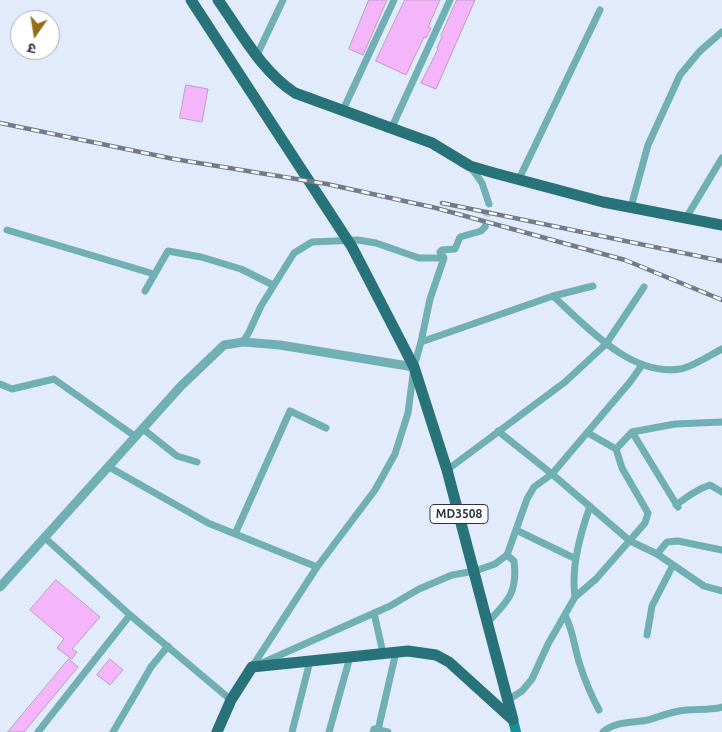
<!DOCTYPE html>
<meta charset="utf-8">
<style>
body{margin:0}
#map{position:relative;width:722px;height:732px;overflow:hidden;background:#e2ebfb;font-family:Ubuntu,"Noto Sans Devanagari",sans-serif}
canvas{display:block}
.north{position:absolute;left:10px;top:10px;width:50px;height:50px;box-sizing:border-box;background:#fff;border:1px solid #abaeb4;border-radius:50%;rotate:193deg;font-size:14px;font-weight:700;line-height:20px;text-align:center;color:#2c3444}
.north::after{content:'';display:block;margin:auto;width:18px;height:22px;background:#936e17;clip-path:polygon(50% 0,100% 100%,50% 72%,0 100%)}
</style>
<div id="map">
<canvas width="722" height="732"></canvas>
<div class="north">उ</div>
</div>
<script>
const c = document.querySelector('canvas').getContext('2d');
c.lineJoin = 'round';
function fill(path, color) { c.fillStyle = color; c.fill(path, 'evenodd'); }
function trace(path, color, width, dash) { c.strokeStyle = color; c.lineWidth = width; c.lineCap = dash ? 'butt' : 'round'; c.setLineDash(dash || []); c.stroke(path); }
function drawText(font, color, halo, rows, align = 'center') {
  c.font = font + ' Ubuntu,sans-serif'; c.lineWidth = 5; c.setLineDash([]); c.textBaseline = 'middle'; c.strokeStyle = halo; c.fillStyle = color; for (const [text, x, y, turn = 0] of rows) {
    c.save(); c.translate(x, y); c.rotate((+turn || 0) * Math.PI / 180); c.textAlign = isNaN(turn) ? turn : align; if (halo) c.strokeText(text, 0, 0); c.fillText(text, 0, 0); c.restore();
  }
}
const building = new Path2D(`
 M 369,0 L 387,0 L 363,55 L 349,49 Z
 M 405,0 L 440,0 L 428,27 L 431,28 L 426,38 L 424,37 L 406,75 L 376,61 Z
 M 457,0 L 475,0 L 436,89 L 421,83 L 438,49 L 437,48 L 442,37 L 441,36 Z
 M 186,85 L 208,89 L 202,122 L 180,118 Z
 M 56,580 L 100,617 L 72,649 L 77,652 L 72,659 L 57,648 L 64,639 L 30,610 Z
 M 69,659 L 78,667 L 24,732 L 8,732 Z
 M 110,659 L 123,670 L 110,685 L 97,675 Z`);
const minorTunnel = new Path2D(`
 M 485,227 L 489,204`);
const minor = new Path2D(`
 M 257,55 L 283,0
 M 343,110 L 394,0
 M 392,127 L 450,0
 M 470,166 L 482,183 L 489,204
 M 518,181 L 600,10
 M 631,207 L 648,145 L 680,75 L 700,51 L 722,32
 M 686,218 L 722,158
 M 7,230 L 154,274
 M 145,291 L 168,251 L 201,257 L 241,269 L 273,285
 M 553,296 L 593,286
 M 243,342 L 249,332 L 261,306 L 294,253 L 312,242 L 358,240 L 376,243 L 419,258 L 444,258
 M 421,342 L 553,296 C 586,326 631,377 680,369 C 692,367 710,355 722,349
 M 0,384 L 12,389 L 54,379 L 136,437
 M 143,429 L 177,456 L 197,462
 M 498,431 L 552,474 L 630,541 L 657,554 L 704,586 L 722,591
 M 632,432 L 678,507
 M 588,433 L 616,449 L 632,432 L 675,424 L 722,422
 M 109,467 L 208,523 L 317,567
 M 447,470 L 565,382 L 606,344 L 644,287
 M 676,505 C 687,497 697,489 710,485 L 722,492
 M 516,530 L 576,559
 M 235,534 L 290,411 L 326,428
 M 44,537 L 130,615 L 231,700
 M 657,554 L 667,542 L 678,541 L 722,550
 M 575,597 C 571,567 580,535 590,506
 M 374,613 L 383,653
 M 565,615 C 574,633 574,647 580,665 C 585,681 591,695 599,710
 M 488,622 C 508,601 518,592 514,561 L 507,555
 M 647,635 L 652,606 L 673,565
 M 262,663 L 390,606 L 419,589 L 452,575 L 475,571 L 495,564 L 507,555 L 527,499 L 534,487 L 552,474 L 630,382 L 642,365
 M 252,667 L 317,567 L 375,490 L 395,454 L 408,413 L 414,367 L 421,342 L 430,299 L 444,258 L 440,252 L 442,250 L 455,249 L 460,237 L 481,231 L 485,227
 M 508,700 L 522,691 L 532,679 L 548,644 L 575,597 L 596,579 L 645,523 L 648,513 L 622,468 L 616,449
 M 378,730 L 396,652
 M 38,732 L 130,615
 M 113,732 L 151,667 L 168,646
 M 292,732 L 310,661
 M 329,732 L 350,657
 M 373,732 L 374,729 L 388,732
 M 603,732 C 615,721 633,723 648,720 C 658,717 668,713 679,711 C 693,708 708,711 722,707`);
const tertiary = new Path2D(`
 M 0,587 L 181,386 L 224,345 L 243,342 L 280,345 L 414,367`);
const secondary = new Path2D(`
 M 513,720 L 516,732`);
const primary = new Path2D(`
 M 191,0 L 352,247 L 414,367 L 447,470 L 513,720
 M 218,0 C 241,32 261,71 295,93 L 432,143 L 470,166 L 494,173 L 603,202 L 722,225
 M 217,732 L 231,700 L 252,667 L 408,651 L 436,655 L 449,662 L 513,720`);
const rail = new Path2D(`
 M 0,123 L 174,159 L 327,184 L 436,208 L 625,260 L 722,300
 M 442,203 L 722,261`);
const shields = [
 [459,514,58]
];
const shieldNames = [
 ["MD3508",459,514]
];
fill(building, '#f4b5fa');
trace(building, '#bc9dbf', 1);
trace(minorTunnel, '#bec6d6', 7, [7, 3.5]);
trace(minor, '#70afb4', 7);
trace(tertiary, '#70afb4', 9);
trace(secondary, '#169099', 10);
trace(primary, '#277379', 11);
trace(rail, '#737b8b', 4.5);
trace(rail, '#fff', 2.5, [8]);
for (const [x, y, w] of shields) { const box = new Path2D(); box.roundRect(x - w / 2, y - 9.5, w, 19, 4); c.fillStyle = '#fff'; c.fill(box); trace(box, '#2c3444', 1); }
drawText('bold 12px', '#2c3444', null, shieldNames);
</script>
